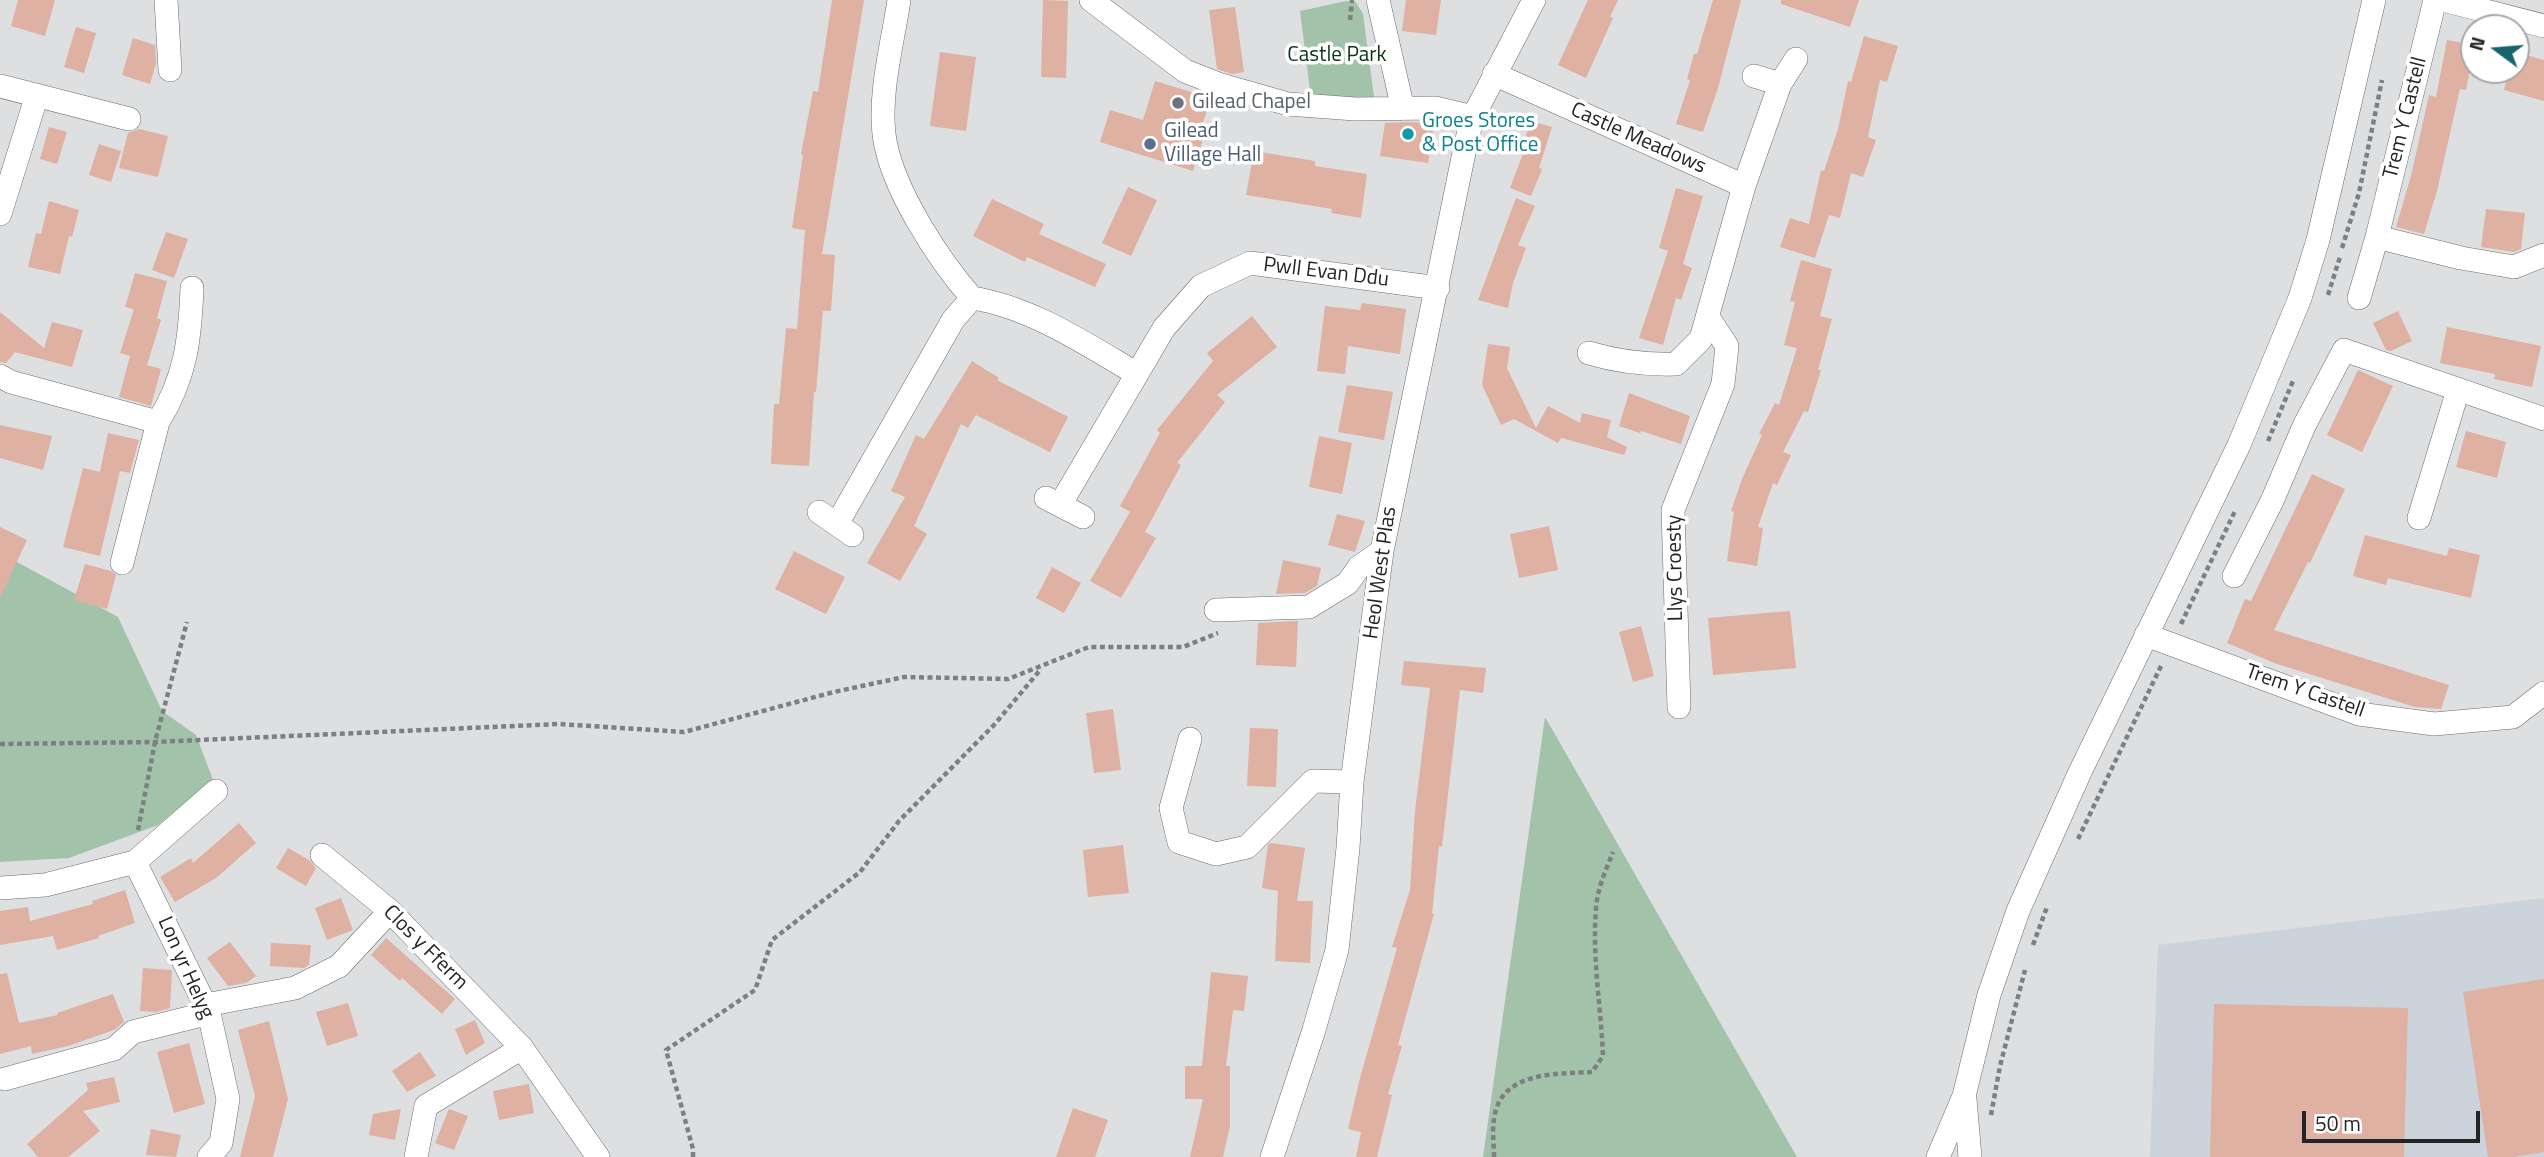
<!DOCTYPE html>
<style>
body{margin:0}
#map{position:relative;width:2544px;height:1157px;overflow:hidden;background:#dddfe1;font-family:"Titillium Web",sans-serif}
canvas{display:block}
.north{position:absolute;left:2460px;top:14px;width:70px;height:70px;box-sizing:border-box;background:#fff;border:2px solid #a7a7a8;border-radius:50%;rotate:286deg;font-size:19px;font-weight:700;line-height:28px;text-align:center;color:#232425}
.north::after{content:'';display:block;margin:auto;width:24px;height:32px;background:#17646e;clip-path:polygon(50% 0,100% 100%,50% 72%,0 100%)}
.scale{position:absolute;left:2302px;top:1111px;width:178px;height:32px;box-sizing:border-box;border:4px solid #232425;border-top:0;padding-left:9px;font-size:21px;line-height:24px;white-space:nowrap;color:#232425;-webkit-text-stroke:5px #fff;paint-order:stroke}
</style>
<div id="map">
<canvas width="2544" height="1157"></canvas>
<div class="north">N</div>
<div class="scale">50 m</div>
</div>
<script>
const c = document.querySelector('canvas').getContext('2d');
c.lineJoin = 'round';
function fill(path, color) { c.fillStyle = color; c.fill(path, 'evenodd'); }
function trace(path, color, width, dash) { c.strokeStyle = color; c.lineWidth = width; c.lineCap = dash ? 'butt' : 'round'; c.setLineDash(dash || []); c.stroke(path); }
function drawText(font, color, halo, rows, align = 'center') {
  c.font = font + ' "Titillium Web",sans-serif'; c.lineWidth = 7; c.setLineDash([]); c.textBaseline = 'middle'; c.strokeStyle = halo; c.fillStyle = color; for (const [text, x, y, turn = 0] of rows) {
    c.save(); c.translate(x, y); c.rotate((+turn || 0) * Math.PI / 180); c.textAlign = isNaN(turn) ? turn : align; if (halo) c.strokeText(text, 0, 0); c.fillText(text, 0, 0); c.restore();
  }
}
const built = new Path2D(`
 M 2544,898 L 2544,1157 L 2150,1157 L 2158,945 Z`);
const green = new Path2D(`
 M 1346,1 L 1356,2 L 1363,14 L 1374,97 L 1312,106 L 1300,11 Z
 M 6,556 L 118,617 L 162,711 L 196,735 L 213,780 L 158,825 L 69,858 L 0,862 L 0,562 Z
 M 1545,717 L 1797,1157 L 1483,1157 Z`);
const building = new Path2D(`
 M 18,0 L 55,0 L 45,36 L 11,26 Z
 M 832,0 L 864,0 L 822,254 L 835,255 L 831,311 L 823,311 L 816,392 L 814,392 L 809,466 L 771,464 L 774,404 L 779,404 L 786,328 L 797,329 L 805,230 L 792,228 L 803,155 L 801,154 L 813,91 L 818,92 Z
 M 1043,0 L 1068,1 L 1066,78 L 1041,77 Z
 M 1406,0 L 1441,0 L 1436,35 L 1402,31 Z
 M 1588,0 L 1618,0 L 1610,17 L 1613,18 L 1586,78 L 1558,65 Z
 M 1713,0 L 1741,0 L 1718,88 L 1703,132 L 1676,124 L 1690,80 L 1687,79 L 1694,54 L 1697,54 Z
 M 1781,0 L 1859,0 L 1850,27 L 1781,4 Z
 M 1235,7 L 1244,72 L 1232,74 L 1217,69 L 1209,10 Z
 M 76,27 L 96,33 L 84,73 L 64,67 Z
 M 1864,36 L 1898,46 L 1887,82 L 1880,80 L 1868,137 L 1876,140 L 1863,177 L 1851,173 L 1840,218 L 1829,215 L 1815,258 L 1780,247 L 1790,218 L 1809,224 L 1821,170 L 1824,171 L 1838,129 L 1848,81 L 1851,82 Z
 M 133,38 L 155,45 L 156,64 L 150,84 L 122,75 Z
 M 2447,40 L 2474,45 L 2474,48 L 2466,90 L 2460,89 L 2437,191 L 2424,234 L 2396,227 L 2411,176 L 2429,95 L 2436,97 Z
 M 940,52 L 976,57 L 966,131 L 930,126 Z
 M 2516,52 L 2544,60 L 2544,101 L 2504,90 L 2509,70 L 2516,70 Z
 M 1155,81 L 1211,98 L 1198,138 L 1203,139 L 1193,171 L 1100,142 L 1110,110 L 1143,120 Z
 M 1531,121 L 1552,127 L 1539,168 L 1542,169 L 1531,196 L 1510,188 L 1523,154 L 1520,153 Z
 M 1407,122 L 1434,123 L 1428,163 L 1380,156 L 1385,123 Z
 M 49,127 L 67,132 L 57,164 L 40,159 Z
 M 139,129 L 168,136 L 158,177 L 119,168 L 128,133 Z
 M 99,144 L 121,151 L 111,182 L 89,175 Z
 M 1254,151 L 1315,161 L 1315,166 L 1367,174 L 1361,218 L 1331,213 L 1332,209 L 1246,195 Z
 M 1128,187 L 1157,200 L 1131,256 L 1102,243 Z
 M 1676,188 L 1703,196 L 1683,264 L 1692,268 L 1681,300 L 1676,298 L 1663,345 L 1639,338 L 1668,251 L 1659,248 Z
 M 1516,198 L 1535,206 L 1518,245 L 1526,248 L 1513,283 L 1508,308 L 1478,300 Z
 M 992,199 L 1044,224 L 1039,234 L 1106,264 L 1095,287 L 1027,257 L 1025,262 L 973,236 Z
 M 49,201 L 79,210 L 72,237 L 69,236 L 60,274 L 28,267 L 36,233 L 41,234 Z
 M 2486,209 L 2525,213 L 2521,249 L 2514,252 L 2481,247 Z
 M 166,232 L 188,239 L 174,278 L 152,270 Z
 M 1801,260 L 1832,269 L 1820,316 L 1832,319 L 1818,370 L 1821,370 L 1808,412 L 1804,411 L 1783,452 L 1791,455 L 1777,485 L 1773,483 L 1758,527 L 1763,528 L 1757,566 L 1727,561 L 1734,512 L 1731,511 L 1742,479 L 1762,435 L 1759,434 L 1775,403 L 1779,405 L 1797,348 L 1784,345 L 1795,302 L 1790,301 Z
 M 135,273 L 167,281 L 157,318 L 161,320 L 147,365 L 161,369 L 151,406 L 119,397 L 130,356 L 120,353 L 134,309 L 125,307 Z
 M 1362,303 L 1406,309 L 1400,354 L 1348,346 L 1345,374 L 1317,371 L 1325,306 L 1360,310 Z
 M 2398,311 L 2412,341 L 2391,351 L 2386,350 L 2373,323 Z
 M 0,312 L 44,348 L 52,322 L 83,330 L 72,367 L 15,352 L 6,363 L 0,362 Z
 M 1252,316 L 1277,347 L 1217,395 L 1225,402 L 1177,463 L 1181,465 L 1145,532 L 1156,538 L 1121,598 L 1090,581 L 1130,512 L 1120,506 L 1160,433 L 1157,430 L 1213,361 L 1207,353 Z
 M 2447,327 L 2541,346 L 2532,387 L 2494,379 L 2495,374 L 2440,363 Z
 M 1488,344 L 1510,347 L 1507,368 L 1536,428 L 1548,406 L 1580,423 L 1582,413 L 1611,420 L 1607,437 L 1627,447 L 1624,455 L 1561,438 L 1558,443 L 1514,419 L 1501,425 L 1482,385 Z
 M 972,361 L 999,378 L 997,380 L 1068,417 L 1050,452 L 976,415 L 968,428 L 961,424 L 914,526 L 927,534 L 900,581 L 867,563 L 905,497 L 891,491 L 916,435 L 924,439 Z
 M 2358,370 L 2393,386 L 2362,452 L 2327,435 Z
 M 1347,385 L 1393,392 L 1384,440 L 1338,432 Z
 M 1629,393 L 1690,416 L 1681,444 L 1641,431 L 1640,433 L 1619,426 Z
 M 0,425 L 52,436 L 43,470 L 0,458 Z
 M 2466,431 L 2506,442 L 2497,478 L 2456,467 Z
 M 108,433 L 139,440 L 130,473 L 120,471 L 100,556 L 63,547 L 83,468 L 100,472 Z
 M 1319,436 L 1352,443 L 1342,494 L 1309,487 Z
 M 2312,474 L 2345,489 L 2310,563 L 2308,562 L 2274,630 L 2449,685 L 2441,709 L 2415,707 L 2277,664 L 2227,643 L 2245,599 L 2251,601 Z
 M 1337,514 L 1365,521 L 1355,552 L 1328,545 Z
 M 1549,526 L 1558,570 L 1519,578 L 1510,534 Z
 M 0,527 L 27,540 L 0,598 Z
 M 2365,535 L 2447,556 L 2449,548 L 2480,555 L 2471,598 L 2388,578 L 2386,585 L 2353,576 Z
 M 794,551 L 845,577 L 826,614 L 775,589 Z
 M 1283,560 L 1321,568 L 1317,586 L 1305,593 L 1276,594 Z
 M 85,564 L 111,571 L 116,575 L 107,609 L 74,600 Z
 M 1052,567 L 1081,583 L 1064,613 L 1036,598 Z
 M 1790,611 L 1796,668 L 1713,675 L 1708,618 Z
 M 1298,621 L 1296,667 L 1256,665 L 1258,623 Z
 M 1641,626 L 1654,676 L 1633,682 L 1619,632 Z
 M 1404,661 L 1486,668 L 1483,693 L 1460,690 L 1442,847 L 1439,846 L 1432,914 L 1434,914 L 1398,1045 L 1402,1046 L 1388,1094 L 1392,1095 L 1377,1157 L 1356,1157 L 1361,1132 L 1348,1129 L 1360,1078 L 1397,948 L 1392,947 L 1410,890 L 1415,811 L 1430,688 L 1401,685 Z
 M 1113,709 L 1121,770 L 1094,773 L 1086,713 Z
 M 1250,728 L 1278,729 L 1276,787 L 1247,786 Z
 M 239,823 L 256,843 L 216,878 L 175,902 L 160,877 L 191,858 L 193,863 Z
 M 1271,843 L 1305,848 L 1297,901 L 1313,901 L 1310,963 L 1275,961 L 1278,891 L 1262,888 L 1268,845 Z
 M 1123,845 L 1129,893 L 1088,897 L 1083,850 Z
 M 288,848 L 309,860 L 316,868 L 306,886 L 276,868 Z
 M 125,890 L 135,923 L 98,936 L 99,938 L 57,950 L 53,936 L 0,945 L 0,911 L 28,907 L 30,921 L 93,904 L 92,901 Z
 M 341,898 L 353,930 L 327,940 L 315,908 Z
 M 386,938 L 455,999 L 442,1014 L 402,978 L 400,981 L 371,955 Z
 M 230,942 L 256,976 L 246,983 L 228,986 L 207,958 Z
 M 271,943 L 311,945 L 309,965 L 304,968 L 270,966 Z
 M 143,968 L 172,970 L 170,1008 L 156,1012 L 140,1011 Z
 M 1211,972 L 1248,976 L 1244,1011 L 1233,1010 L 1226,1066 L 1230,1066 L 1230,1126 L 1223,1157 L 1190,1157 L 1203,1099 L 1185,1099 L 1185,1066 L 1202,1066 Z
 M 7,973 L 19,1023 L 58,1015 L 57,1013 L 113,994 L 124,1022 L 114,1030 L 68,1046 L 32,1054 L 31,1046 L 0,1054 L 0,974 Z
 M 2544,979 L 2544,1152 L 2514,1157 L 2488,1157 L 2463,992 Z
 M 348,1003 L 358,1036 L 327,1046 L 316,1012 Z
 M 2214,1004 L 2408,1008 L 2404,1157 L 2210,1157 Z
 M 475,1020 L 485,1043 L 466,1055 L 455,1029 Z
 M 269,1021 L 288,1099 L 273,1157 L 240,1157 L 255,1096 L 238,1030 Z
 M 189,1043 L 205,1104 L 174,1113 L 157,1052 Z
 M 420,1052 L 436,1076 L 407,1092 L 392,1071 Z
 M 114,1077 L 120,1102 L 83,1111 L 100,1131 L 68,1157 L 38,1157 L 27,1144 L 88,1090 L 86,1083 Z
 M 529,1084 L 534,1113 L 499,1120 L 493,1091 Z
 M 1073,1108 L 1108,1120 L 1095,1157 L 1056,1157 Z
 M 401,1109 L 395,1140 L 369,1135 L 373,1114 Z
 M 449,1109 L 468,1116 L 454,1150 L 435,1143 Z
 M 151,1129 L 181,1135 L 176,1157 L 146,1155 Z`);
const path = new Path2D(`
 M 1350,20 L 1352,0
 M 2342,248 L 2359,193 L 2382,80
 M 2328,295 L 2340,257
 M 2268,441 L 2293,381
 M 2181,624 L 2236,509
 M 0,744 L 155,742 L 559,724 L 684,732 L 834,692 L 904,677 L 1008,679 L 1089,647 L 1183,647 L 1218,633
 M 138,830 L 155,742 L 187,622
 M 2078,839 L 2162,664
 M 2033,945 L 2047,907
 M 1991,1115 L 2000,1066 L 2025,970
 M 693,1157 L 693,1149 L 666,1050 L 755,990 L 772,940 L 860,872 L 899,821 L 994,725 L 1041,669
 M 1494,1157 C 1494,1145 1492,1131 1494,1119 C 1500,1071 1556,1074 1592,1072 L 1603,1056 C 1601,1007 1592,958 1596,909 C 1597,889 1606,870 1613,852`);
const minor = new Path2D(`
 M 166,0 L 170,70
 M 899,0 C 893,41 879,92 884,134 C 890,186 938,259 972,298
 M 1091,0 L 1185,71 L 1218,84 L 1288,104 L 1355,109 L 1435,108 L 1473,117
 M 1378,0 L 1403,109
 M 2443,0 L 2544,26
 M 1494,74 L 1744,186
 M 1754,76 L 1780,84
 M 0,86 L 129,119
 M 0,214 L 37,95
 M 2377,237 L 2461,258 L 2514,267 L 2544,255
 M 2359,298 L 2377,237 L 2435,0
 M 1589,353 C 1619,362 1645,365 1676,364 L 1701,339 L 1744,186 L 1780,84 L 1796,59
 M 0,376 L 11,382 L 158,422 L 122,563
 M 158,422 C 186,377 190,339 192,288
 M 1046,498 L 1083,517
 M 1060,505 L 1164,328 L 1201,286 L 1250,263 L 1438,288
 M 819,512 L 852,535
 M 2419,518 L 2458,390
 M 837,524 L 953,320 L 972,298 C 1031,307 1086,344 1137,374
 M 2234,576 L 2272,501 L 2304,426 L 2344,350 L 2544,419
 M 1216,610 L 1309,607 L 1348,583 L 1359,567 L 1382,551
 M 2146,635 L 2359,714 L 2434,724 L 2513,717 L 2544,693
 M 1679,707 L 1673,510 L 1723,384 L 1727,346 L 1708,317
 M 1190,739 L 1171,808 L 1179,842 L 1216,854 L 1247,847 L 1313,781 L 1352,782
 M 322,855 L 390,911 L 522,1048 L 598,1157
 M 135,862 L 209,1013 L 228,1099 L 221,1143 L 209,1157
 M 0,888 L 45,885 L 135,862 L 216,791
 M 206,1005 L 295,988 L 339,966 L 390,911
 M 5,1079 L 114,1049 L 133,1032 L 209,1013
 M 1965,1099 L 1970,1157
 M 416,1157 L 426,1106 L 522,1048
 M 1272,1157 L 1313,1033 L 1337,950 L 1348,848 L 1352,782 L 1382,551 L 1466,143 L 1473,117 L 1534,0
 M 1938,1157 L 1964,1096 L 1989,995 L 2018,911 L 2080,772 L 2239,445 L 2300,298 L 2318,240 L 2374,0`);
const markers = [
 [1178,103,7,"#6b7280"],
 [1408,134,7,"#0f9aa8"],
 [1150,144,7,"#5c6f8a"]
];
const parkNames = [
 ["Castle Park",1337,56]
];
const worshipNames = [
 ["Gilead Chapel",1192,103]
];
const streetNames = [
 ["Trem Y Castell",2406,118,-76],
 ["Castle Meadows",1638,139,24],
 ["Pwll Evan Ddu",1326,273,7],
 ["Llys Croesty",1676,568,-91],
 ["Heol West Plas",1381,573,-82],
 ["Trem Y Castell",2305,692,19],
 ["Clos y Fferm",425,948,45],
 ["Lon yr Helyg",185,968,66]
];
const cultureNames = [
 ["Groes Stores",1422,122],
 ["& Post Office",1422,146]
];
const serviceNames = [
 ["Gilead",1164,132],
 ["Village Hall",1164,156]
];
fill(built, '#cdd3db');
fill(green, '#a3c2aa');
fill(building, '#deb1a2');
trace(minor, '#6c6d6f', 24);
trace(path, '#7d7f80', 4.5, [5, 3.5]);
trace(minor, '#fff', 23);
for (const [x, y, r, color] of markers) { const dot = new Path2D(); dot.arc(x, y, r, 0, 2 * Math.PI); c.fillStyle = color; c.fill(dot); trace(dot, '#fff', 2.5); }
drawText('21px', '#083519', '#fff', parkNames);
drawText('21px', '#5b616d', '#fff', worshipNames, 'left');
drawText('21px', '#232425', '#fff', streetNames);
drawText('21px', '#0d838f', '#fff', cultureNames, 'left');
drawText('21px', '#4e5e75', '#fff', serviceNames, 'left');
</script>
